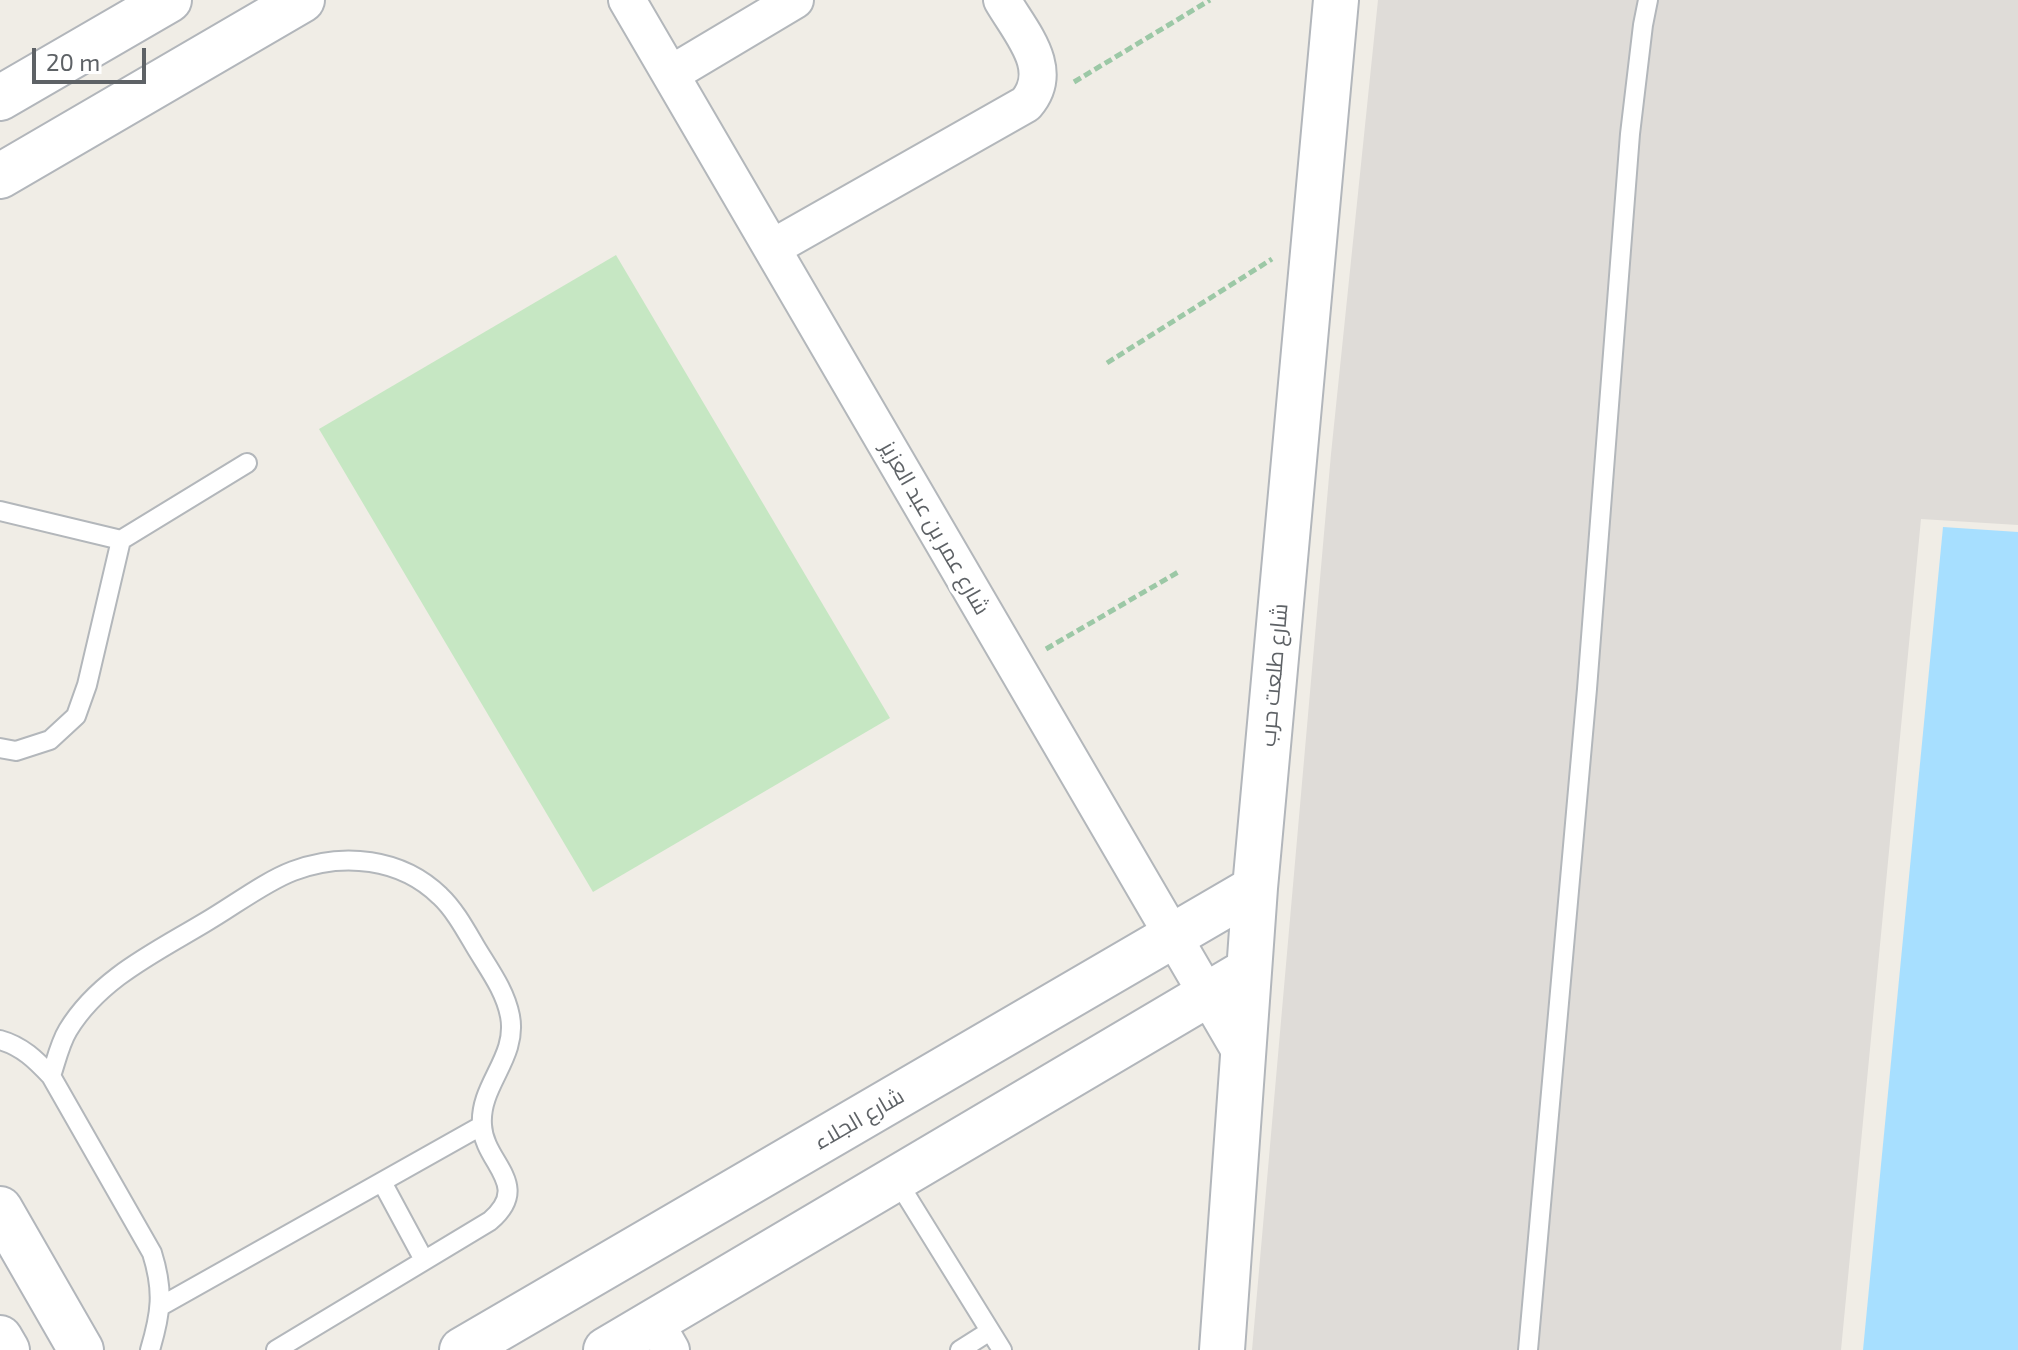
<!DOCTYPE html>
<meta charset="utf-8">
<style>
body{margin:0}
#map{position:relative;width:2018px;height:1350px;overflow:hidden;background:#f0ede6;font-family:"Exo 2",sans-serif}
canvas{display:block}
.scale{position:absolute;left:32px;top:48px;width:114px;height:36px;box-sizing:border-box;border:4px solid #5e6266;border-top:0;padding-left:10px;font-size:24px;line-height:28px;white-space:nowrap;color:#5e6266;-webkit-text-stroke:6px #fff;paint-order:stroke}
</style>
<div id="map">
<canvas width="2018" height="1350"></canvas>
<div class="scale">20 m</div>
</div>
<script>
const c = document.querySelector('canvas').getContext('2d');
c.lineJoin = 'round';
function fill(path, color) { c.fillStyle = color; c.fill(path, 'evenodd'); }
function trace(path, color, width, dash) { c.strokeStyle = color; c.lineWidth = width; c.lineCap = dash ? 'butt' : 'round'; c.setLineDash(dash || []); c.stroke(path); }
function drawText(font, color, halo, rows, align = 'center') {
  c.font = font + ' "Exo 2",Cairo,sans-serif'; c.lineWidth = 8; c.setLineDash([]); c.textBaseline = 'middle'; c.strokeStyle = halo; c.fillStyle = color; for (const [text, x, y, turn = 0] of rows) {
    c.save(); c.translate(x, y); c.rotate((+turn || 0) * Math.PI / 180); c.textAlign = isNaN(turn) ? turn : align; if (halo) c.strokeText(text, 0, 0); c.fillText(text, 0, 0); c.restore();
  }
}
const industrial = new Path2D(`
 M 1378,0 L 2018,0 L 2018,525 L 1921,519 L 1841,1350 L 1252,1350 L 1331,454 Z`);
const green = new Path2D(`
 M 616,255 L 890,718 L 593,892 L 319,429 Z`);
const water = new Path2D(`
 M 1943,527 L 2018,532 L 2018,1350 L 1863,1350 Z`);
const path = new Path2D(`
 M 1074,82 L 1210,0
 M 1107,363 L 1272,259
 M 1046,649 L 1180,571`);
const lane = new Path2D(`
 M 0,511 L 121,540 L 247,463
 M 0,748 L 16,751 L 50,740 L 76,716 L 87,685 L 121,540
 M 0,1040 C 22,1046 36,1060 51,1076 L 152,1253 C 164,1291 161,1313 150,1350
 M 51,1076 C 56,1061 60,1043 68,1030 C 99,979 154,953 204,923 C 232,907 264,882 293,871 C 343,852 401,858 440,896 C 454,909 465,929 475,946 C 488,968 505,990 510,1016 C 518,1058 479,1085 482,1125 C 484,1164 533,1184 490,1221 L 276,1350
 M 896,1179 L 1002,1350
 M 382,1182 L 424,1260
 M 161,1306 L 481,1126
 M 960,1350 L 990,1331
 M 1528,1350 L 1587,689 L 1630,134 L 1643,25 L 1648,0`);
const street = new Path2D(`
 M 627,0 L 1243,1056
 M 671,74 L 795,0
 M 772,248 L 1026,104 C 1056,69 1021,33 1002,0
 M 655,1322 L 671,1350`);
const secondary = new Path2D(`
 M 0,98 L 169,0
 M 0,176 L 302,0
 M 0,1209 L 81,1350
 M 0,1338 L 7,1350
 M 462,1350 L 1255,888
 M 606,1350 L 1249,970
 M 1222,1350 L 1255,888 L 1336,0`);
const streetNames = [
 ["شارع عمر بن عبد العزيز",935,528,60],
 ["شارع طلعت حرب",1274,675,-85],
 ["شارع الجلاء",859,1119,-30]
];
fill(industrial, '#dfdcd8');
fill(green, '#c6e7c3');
fill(water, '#a7dfff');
trace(lane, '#b3b7bb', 22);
trace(street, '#b3b7bb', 40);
trace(secondary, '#b2b6bb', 48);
trace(path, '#9cc8a6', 5, [8, 4]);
trace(lane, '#fff', 18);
trace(street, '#fff', 36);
trace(secondary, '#fff', 44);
drawText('22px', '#5e6266', '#fff', streetNames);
</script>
